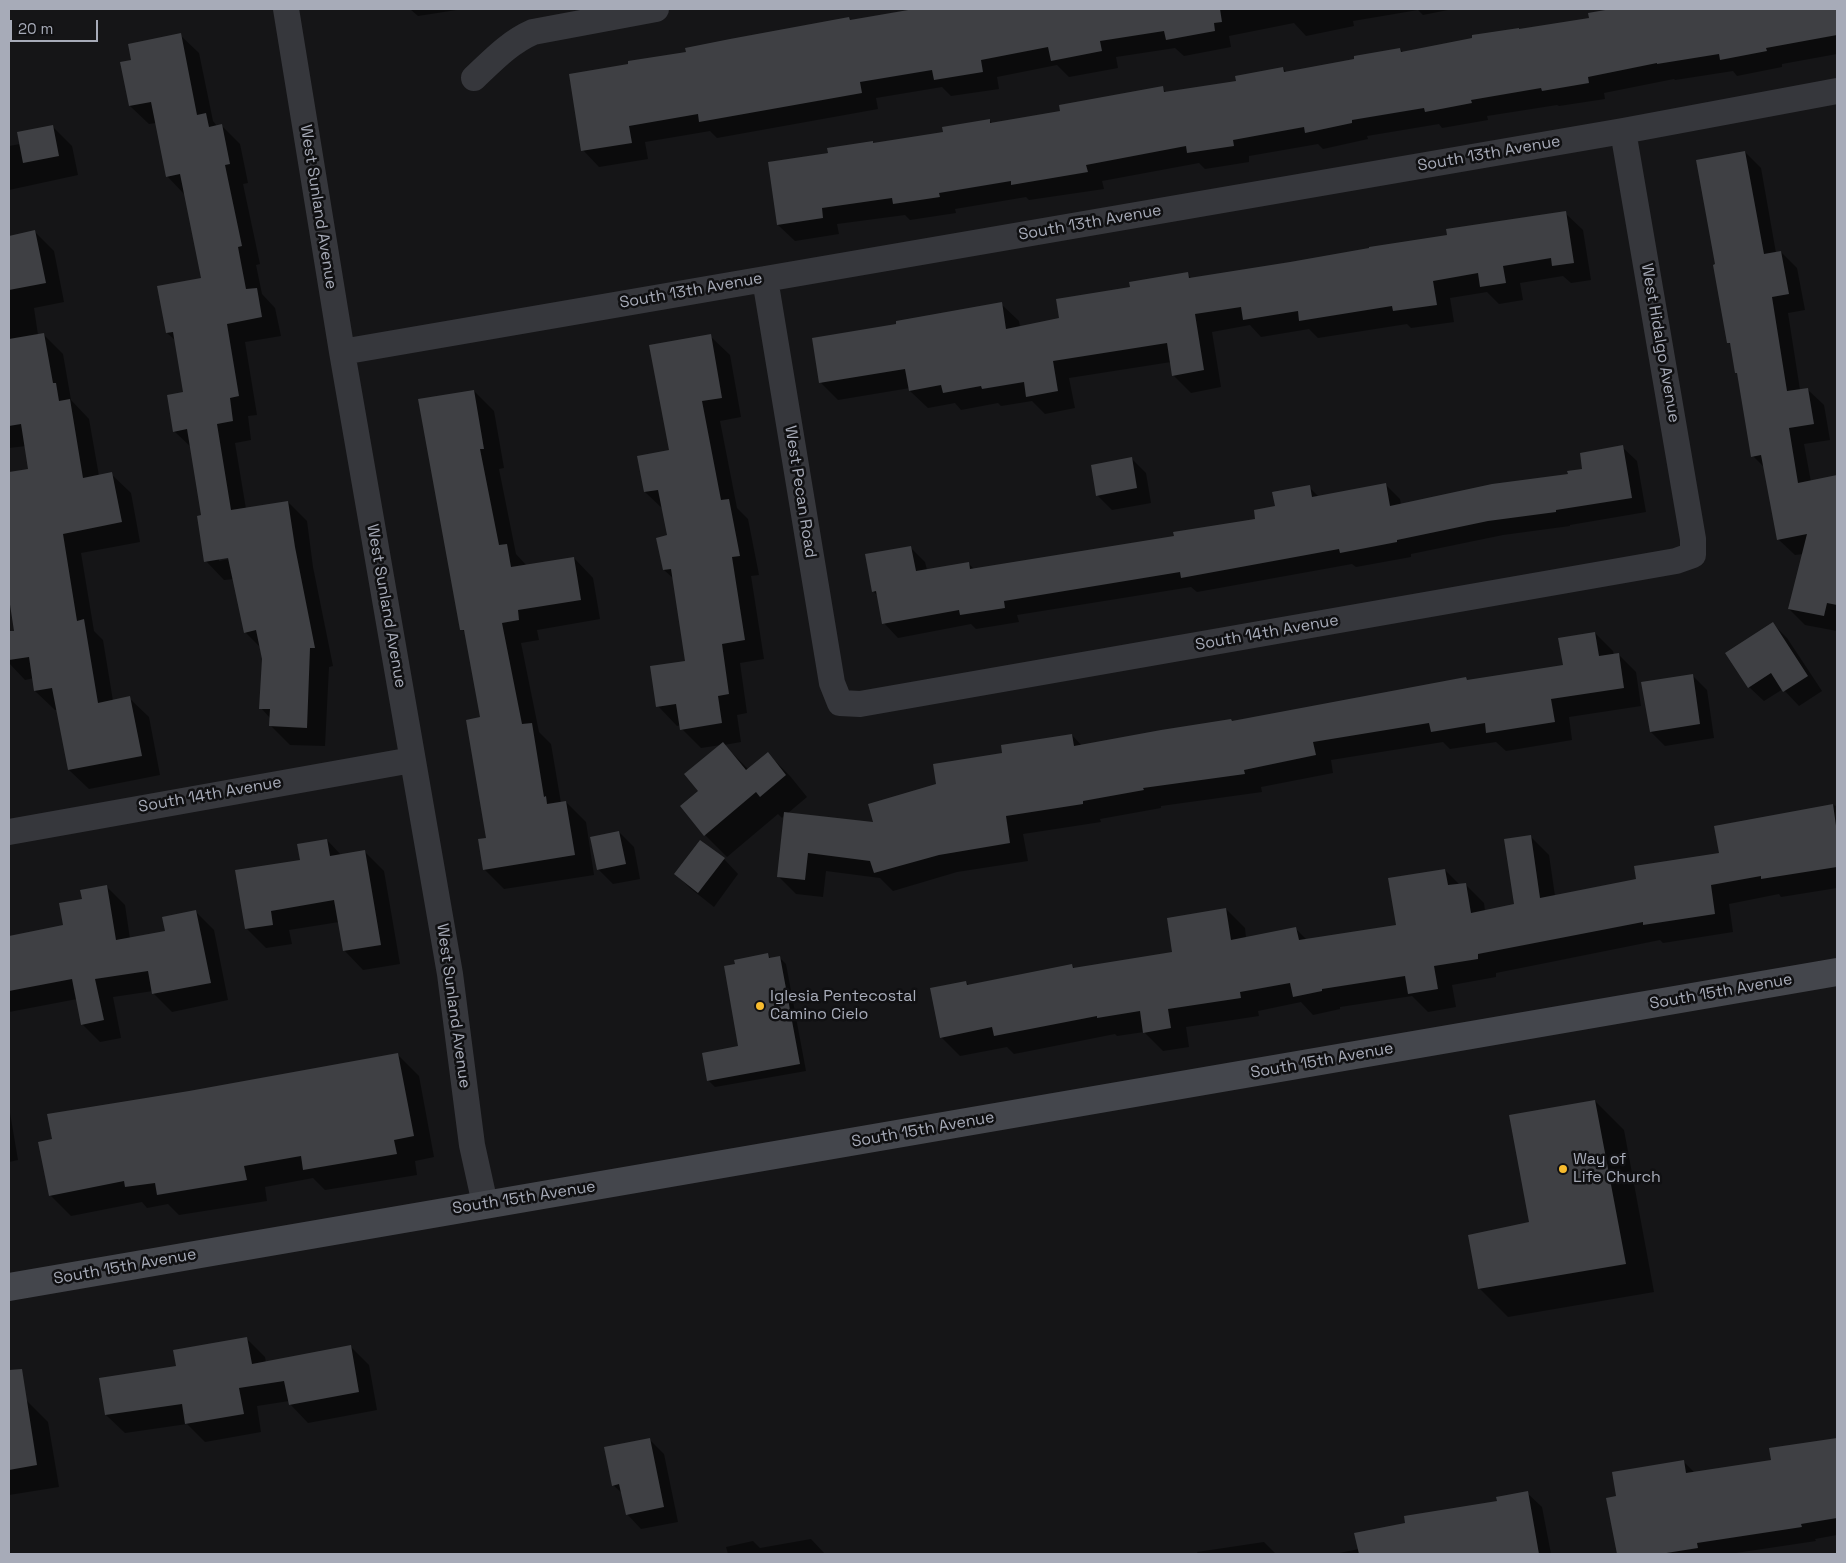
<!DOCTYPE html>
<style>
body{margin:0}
#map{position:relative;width:1846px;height:1563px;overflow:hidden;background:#151517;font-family:"Space Grotesk",sans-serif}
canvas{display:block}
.frame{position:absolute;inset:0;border:10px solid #a7abb8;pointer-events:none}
.scale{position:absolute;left:10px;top:20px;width:88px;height:22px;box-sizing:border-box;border:2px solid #a7abb8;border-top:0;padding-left:6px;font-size:15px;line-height:18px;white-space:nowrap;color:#a7abb8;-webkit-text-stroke:4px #101012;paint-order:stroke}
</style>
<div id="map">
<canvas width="1846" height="1563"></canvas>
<div class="frame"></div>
<div class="scale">20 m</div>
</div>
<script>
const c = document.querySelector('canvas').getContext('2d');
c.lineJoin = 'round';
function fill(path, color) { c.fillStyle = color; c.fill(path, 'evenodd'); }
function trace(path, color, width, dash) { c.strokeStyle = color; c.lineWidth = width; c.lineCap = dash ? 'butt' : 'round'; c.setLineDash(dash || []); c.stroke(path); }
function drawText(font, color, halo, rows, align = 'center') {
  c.font = font + ' "Space Grotesk",sans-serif'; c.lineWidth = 5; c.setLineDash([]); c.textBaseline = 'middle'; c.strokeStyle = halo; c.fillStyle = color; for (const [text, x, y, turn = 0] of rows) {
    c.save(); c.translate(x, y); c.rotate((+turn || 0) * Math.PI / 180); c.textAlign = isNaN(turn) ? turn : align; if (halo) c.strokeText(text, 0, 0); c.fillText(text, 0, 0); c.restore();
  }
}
const shadow = new Path2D(`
 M 410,9 L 463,9 L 418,16 Z
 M 921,9 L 1453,9 L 1423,15 L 1418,10 L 1353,21 L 1354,26 L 1306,36 L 1294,23 L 1229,36 L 1231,47 L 1184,56 L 1175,48 L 1116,57 L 1118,68 L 1069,77 L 1057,65 L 997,77 L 999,89 L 951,96 L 942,87 L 876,98 L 878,109 L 717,138 L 710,131 L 645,142 L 648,159 L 599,167 L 583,150 L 687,53 L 849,18 L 851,21 Z
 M 1617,9 L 1837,9 L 1837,54 L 1782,64 L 1782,67 L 1737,76 L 1733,71 L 1675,80 L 1674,79 L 1604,93 L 1605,99 L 1559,106 L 1557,105 L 1487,116 L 1488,120 L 1442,128 L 1439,124 L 1367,136 L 1368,139 L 1323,149 L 1318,144 L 1249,156 L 1249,162 L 1205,169 L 1199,163 L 1102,181 L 1104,189 L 1029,200 L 1026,197 L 955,209 L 956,213 L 910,220 L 905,215 L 837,224 L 839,234 L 795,241 L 778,225 L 769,163 L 944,133 L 989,120 L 993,124 L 1061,113 L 1162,88 L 1167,93 L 1237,82 L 1283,68 L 1287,73 L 1356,60 L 1400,49 L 1403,52 L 1590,19 L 1589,14 Z
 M 180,35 L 199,53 L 213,121 L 217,126 L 221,125 L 240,144 L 248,183 L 243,184 L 260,264 L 256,265 L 262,294 L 275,308 L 281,336 L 245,342 L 257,415 L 248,416 L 251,440 L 235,443 L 246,509 L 288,502 L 307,521 L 313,567 L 333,666 L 329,667 L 325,746 L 290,745 L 271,726 L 271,719 L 261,708 L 263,659 L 261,648 L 245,632 L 234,579 L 224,580 L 206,561 L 202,516 L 192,448 L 174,431 L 184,393 L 175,340 L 167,333 L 202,278 L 185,195 L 167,176 L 156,123 L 149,124 L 130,106 L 132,61 ZM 234,556 L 235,558 L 219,561 L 219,558 Z
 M 53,127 L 72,146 L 78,175 L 9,190 L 9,146 L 20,144 Z
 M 1745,152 L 1761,168 L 1776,253 L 1781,252 L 1797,268 L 1805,310 L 1788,313 L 1800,390 L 1807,389 L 1824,405 L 1830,440 L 1804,444 L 1811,482 L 1837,477 L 1837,631 L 1805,625 L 1789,609 L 1803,554 L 1795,555 L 1778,539 L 1765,468 L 1753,456 L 1738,375 L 1736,372 L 1732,346 L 1729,343 L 1717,265 Z
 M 1565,213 L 1583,230 L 1591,280 L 1571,283 L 1563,276 L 1520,283 L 1523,300 L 1499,304 L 1487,292 L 1450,298 L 1454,322 L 1411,328 L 1407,324 L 1318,338 L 1309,329 L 1261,337 L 1250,325 L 1212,332 L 1221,387 L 1191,393 L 1173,375 L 1171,362 L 1069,378 L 1075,408 L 1045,414 L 1032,401 L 1001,406 L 998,403 L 961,410 L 955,403 L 928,408 L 910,391 L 910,388 L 838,400 L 821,383 L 898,325 L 1001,304 L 1019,321 L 1020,327 L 1061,319 L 1132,288 L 1187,274 L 1192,279 L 1448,236 Z
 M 35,232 L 54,251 L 64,302 L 34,308 L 38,335 L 44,335 L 63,354 L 71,400 L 89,419 L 99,476 L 111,474 L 131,493 L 140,542 L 81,553 L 94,631 L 103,640 L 113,701 L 129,698 L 149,717 L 160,775 L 89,789 L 69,770 L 57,710 L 55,710 L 35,691 L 34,678 L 25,680 L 9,663 L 9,633 L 15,632 L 9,591 L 9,473 L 29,470 L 26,446 L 9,448 L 9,237 Z
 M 710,336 L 730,355 L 741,417 L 720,421 L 737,508 L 748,519 L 759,575 L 751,576 L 764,659 L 740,663 L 747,713 L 737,715 L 741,742 L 724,745 L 749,770 L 768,754 L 790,776 L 807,797 L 788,813 L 874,823 L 938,785 L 1003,754 L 1072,735 L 1082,746 L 1232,722 L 1466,679 L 1468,681 L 1564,666 L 1595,633 L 1613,651 L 1614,655 L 1618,654 L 1636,672 L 1641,706 L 1569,717 L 1572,740 L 1506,751 L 1496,742 L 1450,749 L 1443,742 L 1331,760 L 1333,773 L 1261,787 L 1262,792 L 1161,806 L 1161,808 L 1100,819 L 1101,822 L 1023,834 L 1028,861 L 957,872 L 893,891 L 880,878 L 826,871 L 823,897 L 796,894 L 778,876 L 784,816 L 782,818 L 778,814 L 727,857 L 705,835 L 700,791 L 721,745 L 701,748 L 682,729 L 681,725 L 677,726 L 658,706 L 686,662 L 674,579 L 664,570 L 658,538 L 669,536 L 664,510 L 645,492 L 671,451 Z
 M 474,391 L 494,411 L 504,468 L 499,469 L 516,554 L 527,566 L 574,558 L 593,578 L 600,619 L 537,630 L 539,640 L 521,643 L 539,732 L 551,744 L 561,803 L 566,802 L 586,822 L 594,875 L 504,889 L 484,869 L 488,839 L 481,718 L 466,634 L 462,629 Z
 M 1622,447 L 1637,461 L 1646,512 L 1570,525 L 1570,526 L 1503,535 L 1411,554 L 1411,557 L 1356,567 L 1352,564 L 1197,592 L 1191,587 L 1017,615 L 1019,622 L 976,629 L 971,624 L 898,638 L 884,623 L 879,597 L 873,591 L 910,547 L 925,562 L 927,570 L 968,563 L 975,570 L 1175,538 L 1257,520 L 1309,487 L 1319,497 L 1385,484 L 1400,499 L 1401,505 L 1569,475 L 1583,470 Z
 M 1131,458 L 1146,473 L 1151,503 L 1112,510 L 1097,495 Z
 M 1772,623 L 1787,638 L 1822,691 L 1799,706 L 1783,689 L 1764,701 L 1749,687 Z
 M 1692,675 L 1707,690 L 1714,738 L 1665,746 L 1651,732 Z
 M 1832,805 L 1837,806 L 1837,888 L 1781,897 L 1779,894 L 1729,904 L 1733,932 L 1663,943 L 1660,940 L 1496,973 L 1496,977 L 1452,985 L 1456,1007 L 1428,1012 L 1412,996 L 1340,1007 L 1340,1009 L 1313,1015 L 1301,1002 L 1258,1011 L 1259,1016 L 1186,1027 L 1189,1047 L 1163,1051 L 1144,1032 L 1117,1036 L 1115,1034 L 1014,1054 L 1007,1047 L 960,1056 L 941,1037 L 966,982 L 969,985 L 1072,965 L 1075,969 L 1174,953 L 1226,909 L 1245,928 L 1246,938 L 1296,929 L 1307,940 L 1397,926 L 1445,870 L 1460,885 L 1465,884 L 1484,903 L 1485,911 L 1515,905 L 1530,836 L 1549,855 L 1555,896 L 1637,880 L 1720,854 Z
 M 619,832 L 634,847 L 640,879 L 613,884 L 598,869 Z
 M 327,840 L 342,856 L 365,852 L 384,871 L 400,964 L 363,970 L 344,950 L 339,922 L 289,930 L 292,944 L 266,948 L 247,929 L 302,861 Z
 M 724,859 L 738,874 L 714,907 L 690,888 L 676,874 Z
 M 107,887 L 125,905 L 130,939 L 166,932 L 196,912 L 214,930 L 228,1000 L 172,1012 L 154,994 L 153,991 L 113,997 L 121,1038 L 100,1042 L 82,1024 L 77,999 L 9,1012 L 9,937 L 64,926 L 83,900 Z
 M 768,955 L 771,959 L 779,957 L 786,964 L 806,1071 L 715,1087 L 708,1080 L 740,1047 Z
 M 398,1055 L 419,1076 L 434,1157 L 415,1161 L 417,1175 L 325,1190 L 313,1178 L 265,1187 L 267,1201 L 179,1215 L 168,1204 L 147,1208 L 142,1202 L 71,1216 L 50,1195 L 53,1140 L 189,1092 Z
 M 1595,1101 L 1624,1130 L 1654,1292 L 1508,1317 L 1479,1288 L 1531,1223 Z
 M 9,1107 L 18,1160 L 9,1162 Z
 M 247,1339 L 265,1357 L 266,1363 L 351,1347 L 369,1365 L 377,1410 L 308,1423 L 290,1404 L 289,1401 L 257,1406 L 261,1432 L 205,1442 L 187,1424 L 125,1433 L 106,1415 L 101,1379 L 177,1367 Z
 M 26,1400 L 48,1422 L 59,1487 L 9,1495 L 9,1403 Z
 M 1837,1439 L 1837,1535 L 1815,1539 L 1816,1541 L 1729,1554 L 1618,1554 L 1608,1499 L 1618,1497 L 1684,1462 L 1695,1473 L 1772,1462 L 1770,1449 Z
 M 650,1440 L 664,1454 L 678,1522 L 641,1529 L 627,1514 L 623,1494 L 613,1485 Z
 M 1527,1493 L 1542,1507 L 1551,1554 L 1334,1554 L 1359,1549 L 1407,1524 L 1498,1502 Z
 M 811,1539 L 825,1554 L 728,1554 L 726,1547 L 753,1541 L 760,1548 Z
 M 1264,1542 L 1276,1554 L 1198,1554 L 1197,1552 Z`);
const building = new Path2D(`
 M 914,9 L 1220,9 L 1222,22 L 1214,23 L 1215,31 L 1166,40 L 1164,31 L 1100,41 L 1102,51 L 1051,61 L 1048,47 L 981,60 L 983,72 L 934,80 L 932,70 L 860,82 L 862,93 L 699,122 L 698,114 L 629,126 L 632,143 L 581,151 L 569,74 L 628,64 L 628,61 L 686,52 L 685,48 L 730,39 L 849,17 L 850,20 Z
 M 1611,9 L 1837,9 L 1837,35 L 1766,48 L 1767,51 L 1720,60 L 1719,54 L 1657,64 L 1657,63 L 1588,77 L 1589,83 L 1542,91 L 1541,88 L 1471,100 L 1472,103 L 1425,112 L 1424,108 L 1352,120 L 1352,123 L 1305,133 L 1304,127 L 1233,140 L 1234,146 L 1187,153 L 1186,146 L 1086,165 L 1088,172 L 1011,185 L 1011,181 L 939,193 L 940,197 L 893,204 L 892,198 L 822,208 L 823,218 L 777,225 L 768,162 L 828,153 L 827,148 L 873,141 L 873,143 L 943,132 L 942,127 L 990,119 L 990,123 L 1060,111 L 1059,105 L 1163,86 L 1164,92 L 1236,81 L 1235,76 L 1283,67 L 1284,72 L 1354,59 L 1354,56 L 1400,48 L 1401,52 L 1472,38 L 1472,35 L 1519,28 L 1519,29 L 1589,18 L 1588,13 Z
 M 181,33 L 197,115 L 206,113 L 209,127 L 222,124 L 230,164 L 225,165 L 242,246 L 238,247 L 246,289 L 257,288 L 262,317 L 227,324 L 239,396 L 230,398 L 233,421 L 217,424 L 231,510 L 288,501 L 295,547 L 315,648 L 310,648 L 307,728 L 269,726 L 270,709 L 259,709 L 262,659 L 256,630 L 244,633 L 228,558 L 204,562 L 197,516 L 201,515 L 187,429 L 173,432 L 167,395 L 183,392 L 173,332 L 166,333 L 157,286 L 201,278 L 180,174 L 166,177 L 151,102 L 129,106 L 120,62 L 131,60 L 128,44 Z
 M 53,125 L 59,156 L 23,163 L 17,132 Z
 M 1745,151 L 1764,254 L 1781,251 L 1789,294 L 1772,297 L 1787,391 L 1808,388 L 1814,424 L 1789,428 L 1798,483 L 1837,475 L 1837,605 L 1827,603 L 1824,616 L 1788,609 L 1807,534 L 1777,540 L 1761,455 L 1751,457 L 1737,373 L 1735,373 L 1730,343 L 1727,343 L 1713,265 L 1715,264 L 1696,160 Z
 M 1566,211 L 1574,263 L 1552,266 L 1551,258 L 1503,266 L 1506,283 L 1480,287 L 1478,273 L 1433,281 L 1437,305 L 1393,311 L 1392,306 L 1299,321 L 1298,311 L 1243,320 L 1241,307 L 1195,314 L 1204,370 L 1172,376 L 1167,343 L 1053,361 L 1058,391 L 1026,397 L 1024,382 L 982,389 L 981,386 L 943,393 L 941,385 L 909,391 L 905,369 L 819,383 L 812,338 L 896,324 L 896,321 L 1002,302 L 1006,329 L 1059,318 L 1056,299 L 1130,287 L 1129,282 L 1188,272 L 1189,278 L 1290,262 L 1369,248 L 1369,247 L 1447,235 L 1446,229 Z
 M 35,230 L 46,283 L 9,290 L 9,236 Z
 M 44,333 L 53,383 L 56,383 L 59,401 L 70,399 L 83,478 L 112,472 L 122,522 L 63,534 L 77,621 L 84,619 L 98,703 L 130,696 L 142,756 L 68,770 L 52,688 L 34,691 L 29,657 L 9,660 L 9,631 L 14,631 L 9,598 L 9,472 L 28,469 L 21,424 L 9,426 L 9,339 Z
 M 711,334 L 722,398 L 702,401 L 721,500 L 729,499 L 740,556 L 732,557 L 745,640 L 722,644 L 729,694 L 718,696 L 722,723 L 680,730 L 676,704 L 656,707 L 650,666 L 685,661 L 671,569 L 663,570 L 656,538 L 667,535 L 658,490 L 644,492 L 637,456 L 669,450 L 649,345 Z
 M 474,390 L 484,449 L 480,449 L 499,545 L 507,544 L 511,567 L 574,557 L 581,600 L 518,610 L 519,620 L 502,623 L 522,724 L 532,723 L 544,797 L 546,796 L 547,804 L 566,801 L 575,855 L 483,870 L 478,839 L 486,838 L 466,720 L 480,717 L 464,630 L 460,630 L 418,399 Z
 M 1623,445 L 1632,498 L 1556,510 L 1556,512 L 1488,521 L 1397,540 L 1397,542 L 1340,553 L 1339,549 L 1181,578 L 1180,572 L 1004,601 L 1005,608 L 960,615 L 959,610 L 882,624 L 876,591 L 872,592 L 865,554 L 911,546 L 916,571 L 969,562 L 970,569 L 1174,536 L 1173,532 L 1255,519 L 1254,510 L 1275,506 L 1272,492 L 1310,485 L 1312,497 L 1386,483 L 1390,506 L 1492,484 L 1568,474 L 1567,471 L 1582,469 L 1580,453 Z
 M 1132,457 L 1137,488 L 1096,496 L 1091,465 Z
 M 1773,622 L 1808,676 L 1783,692 L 1771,673 L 1748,688 L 1725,653 Z
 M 1595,632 L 1599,656 L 1619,653 L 1624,688 L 1551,699 L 1555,722 L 1486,733 L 1485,723 L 1431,732 L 1429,723 L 1313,742 L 1316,755 L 1244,770 L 1245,774 L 1143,788 L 1144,790 L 1083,801 L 1083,804 L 1006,816 L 1010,843 L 939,855 L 874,873 L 870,861 L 808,853 L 805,880 L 777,877 L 784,812 L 873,822 L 868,804 L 936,784 L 933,764 L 1002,753 L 1001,745 L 1072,734 L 1074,746 L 1161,730 L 1231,719 L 1232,721 L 1466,677 L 1467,680 L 1563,665 L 1558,638 Z
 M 1693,674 L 1700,724 L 1650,732 L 1641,682 Z
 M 723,742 L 746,770 L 768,752 L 786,775 L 760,797 L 756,792 L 704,836 L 680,806 L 698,791 L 684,774 Z
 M 1833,804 L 1837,833 L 1837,867 L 1761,879 L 1761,876 L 1711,885 L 1715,914 L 1643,925 L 1643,922 L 1478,954 L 1478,959 L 1434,966 L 1438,989 L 1408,994 L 1405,976 L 1322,989 L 1322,991 L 1293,997 L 1290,983 L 1240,992 L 1241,998 L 1168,1009 L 1171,1028 L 1143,1033 L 1140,1011 L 1097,1018 L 1097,1016 L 994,1036 L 992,1027 L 940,1038 L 930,988 L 966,981 L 967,985 L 1072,964 L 1073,968 L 1172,952 L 1167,918 L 1226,908 L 1231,940 L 1296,927 L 1299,940 L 1396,925 L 1388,878 L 1445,869 L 1448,885 L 1466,883 L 1471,913 L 1514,904 L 1504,839 L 1531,835 L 1540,898 L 1636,879 L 1634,866 L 1719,853 L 1714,826 Z
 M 619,831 L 626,864 L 597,870 L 590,837 Z
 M 327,839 L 330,856 L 365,850 L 381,945 L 343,951 L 334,900 L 271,911 L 273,925 L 245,929 L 235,870 L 300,860 L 297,844 Z
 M 700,840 L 725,858 L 698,893 L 674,874 Z
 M 107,885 L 116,940 L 165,931 L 162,917 L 196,910 L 211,983 L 152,994 L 148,971 L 95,979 L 104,1020 L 81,1025 L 72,979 L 9,991 L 9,936 L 63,925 L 59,903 L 82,899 L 80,890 Z
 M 768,953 L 769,958 L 780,956 L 800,1064 L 707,1081 L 702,1053 L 738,1046 L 724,966 L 735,964 L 734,960 Z
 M 398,1053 L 414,1136 L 394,1140 L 397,1154 L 303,1170 L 301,1156 L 244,1166 L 247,1180 L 157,1195 L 155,1183 L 125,1187 L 124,1181 L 49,1196 L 38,1142 L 52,1139 L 47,1114 L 189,1091 Z
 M 1595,1100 L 1626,1264 L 1478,1289 L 1468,1235 L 1529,1222 L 1509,1115 Z
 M 247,1337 L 252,1364 L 351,1345 L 359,1392 L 289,1405 L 284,1381 L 239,1388 L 244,1414 L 185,1424 L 182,1404 L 105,1415 L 99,1378 L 176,1366 L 173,1350 Z
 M 22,1369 L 37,1465 L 9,1470 L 9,1370 Z
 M 650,1438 L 664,1507 L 626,1515 L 619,1484 L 612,1486 L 604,1447 Z
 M 1837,1438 L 1837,1518 L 1801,1524 L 1802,1527 L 1697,1543 L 1698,1548 L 1660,1554 L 1617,1554 L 1606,1498 L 1616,1496 L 1612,1472 L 1684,1460 L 1686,1473 L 1771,1460 L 1769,1448 Z
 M 1528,1491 L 1539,1554 L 1359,1554 L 1354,1533 L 1405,1523 L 1404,1516 L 1497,1501 L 1496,1497 Z`);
const street = new Path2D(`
 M 286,9 L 342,352 L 450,974 L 472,1145 L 485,1204
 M 474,78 C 493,60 510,42 533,32 L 656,9
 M 765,279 L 832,683 L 840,703 L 860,704 L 1676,561 L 1693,555 L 1693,539 L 1623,131
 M 342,352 L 1623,131 L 1837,91
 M 9,832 L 412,760`);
const secondary = new Path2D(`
 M 9,1287 L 1837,972`);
const markers = [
 [760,1006,5,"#f7bb2e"],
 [1563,1169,5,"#f7bb2e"]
];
const streetNames = [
 ["South 13th Avenue",1489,154,-10],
 ["West Sunland Avenue",318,207,81],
 ["South 13th Avenue",1090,223,-10],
 ["South 13th Avenue",691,291,-10],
 ["West Hidalgo Avenue",1660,343,80],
 ["West Pecan Road",800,492,81],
 ["West Sunland Avenue",386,606,80],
 ["South 14th Avenue",1267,633,-10],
 ["South 14th Avenue",210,795,-10],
 ["South 15th Avenue",1721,992,-10],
 ["West Sunland Avenue",453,1006,82],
 ["South 15th Avenue",1322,1061,-10],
 ["South 15th Avenue",923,1130,-10],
 ["South 15th Avenue",524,1198,-9],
 ["South 15th Avenue",125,1267,-10]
];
const poiNames = [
 ["Iglesia Pentecostal",770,997],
 ["Camino Cielo",770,1015],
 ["Way of",1573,1160],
 ["Life Church",1573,1178]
];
fill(shadow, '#0007');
fill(building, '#3f4044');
trace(street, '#36373c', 26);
trace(secondary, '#44464c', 28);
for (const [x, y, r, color] of markers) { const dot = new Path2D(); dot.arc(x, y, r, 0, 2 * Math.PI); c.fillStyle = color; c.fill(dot); trace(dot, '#101012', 2); }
drawText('16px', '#a7abb8', '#101012', streetNames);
drawText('16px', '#a7abb8', '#101012', poiNames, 'left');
</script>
